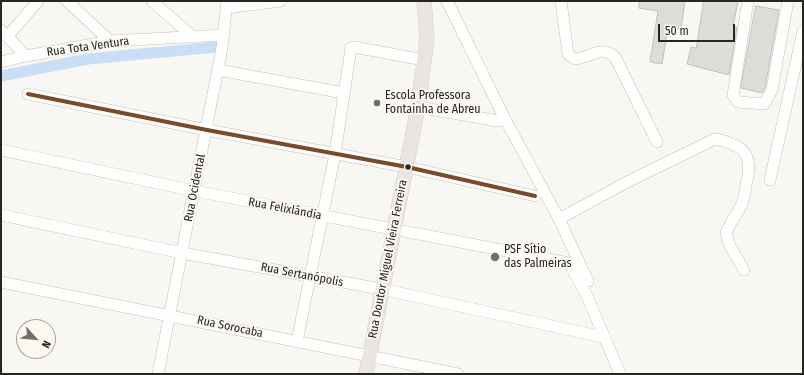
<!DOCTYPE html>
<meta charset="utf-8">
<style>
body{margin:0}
#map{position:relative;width:804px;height:375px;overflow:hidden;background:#f8f7f3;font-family:"Fira Sans Condensed",sans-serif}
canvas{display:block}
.frame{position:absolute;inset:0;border:2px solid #272623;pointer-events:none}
.north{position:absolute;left:16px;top:319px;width:40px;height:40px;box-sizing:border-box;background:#fbf8f0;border:1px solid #a6a49e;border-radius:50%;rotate:117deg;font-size:11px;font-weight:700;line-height:16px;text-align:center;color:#272623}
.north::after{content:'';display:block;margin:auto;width:14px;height:18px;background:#706f6c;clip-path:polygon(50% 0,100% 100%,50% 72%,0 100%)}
.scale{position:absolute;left:658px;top:24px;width:77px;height:18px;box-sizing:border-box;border:2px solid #272623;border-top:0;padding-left:5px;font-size:12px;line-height:14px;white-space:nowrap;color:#272623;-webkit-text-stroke:3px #fbf8f0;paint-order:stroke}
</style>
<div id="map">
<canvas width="804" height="375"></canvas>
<div class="frame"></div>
<div class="north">N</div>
<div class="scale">50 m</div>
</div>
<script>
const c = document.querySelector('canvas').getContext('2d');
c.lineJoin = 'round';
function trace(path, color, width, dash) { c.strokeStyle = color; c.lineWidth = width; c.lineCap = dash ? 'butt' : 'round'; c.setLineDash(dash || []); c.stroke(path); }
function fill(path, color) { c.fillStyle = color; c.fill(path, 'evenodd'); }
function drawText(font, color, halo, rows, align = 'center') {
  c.font = font + ' "Fira Sans Condensed",sans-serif'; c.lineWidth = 4; c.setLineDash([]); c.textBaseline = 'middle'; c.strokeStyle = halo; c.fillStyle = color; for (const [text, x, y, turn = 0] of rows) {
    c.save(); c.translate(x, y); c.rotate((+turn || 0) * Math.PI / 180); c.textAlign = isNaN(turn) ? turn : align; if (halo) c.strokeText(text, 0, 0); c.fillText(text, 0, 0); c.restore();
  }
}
const canal = new Path2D(`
 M 1,76 L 88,59 L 217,47`);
const building = new Path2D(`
 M 640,1 L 685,1 L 681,29 L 668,27 L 662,64 L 650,62 L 658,11 L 639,8 Z
 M 704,1 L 738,1 L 733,26 L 737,27 L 729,75 L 687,64 L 691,47 L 696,48 Z
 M 756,6 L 779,10 L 765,88 L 762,93 L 741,88 Z`);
const minor = new Path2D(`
 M 67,1 L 110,41
 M 152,1 L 193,37
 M 447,1 L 505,119 L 559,219 L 588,281
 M 561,1 L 568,54 L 575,59 C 591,57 602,45 615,57 L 657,142
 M 748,1 L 733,95 L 738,102 L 764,104 L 772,90 L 788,1
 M 227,8 L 280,1
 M 1,30 L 26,56
 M 8,36 L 38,1
 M 1,62 L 26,56 L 110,41 L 224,35
 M 218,70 L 344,93
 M 28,94 L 207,130 L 407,167 L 535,196
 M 418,107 L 498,121
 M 1,150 L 195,191 L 569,263 L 587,296 L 620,374
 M 770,180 L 803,31
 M 1,215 L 182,253 L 381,289 L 603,337
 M 559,219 L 627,182 L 715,139 C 745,145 754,155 746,185 C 745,192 744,200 741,206 C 736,215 730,223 726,233 L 729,244 L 744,270
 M 1,282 L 458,374
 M 297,341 L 335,154 L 351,48 L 354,47 L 424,60
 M 158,374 L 222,48 L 227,1`);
const major = new Path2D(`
 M 366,374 L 418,107 L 427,39 L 424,1`);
const bus1 = new Path2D(`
 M 28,94 L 207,130 L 407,167 L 535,196`);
const markers = [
 [377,103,4,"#706f6c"],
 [408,167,3.5,"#272623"],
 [495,257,5,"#706f6c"]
];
const streetNames = [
 ["Rua Tota Ventura",88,47,-8],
 ["Rua Ocidental",195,188,-79],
 ["Rua Felixlândia",285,209,11],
 ["Rua Doutor Miguel Vieira Ferreira",388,259,-79],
 ["Rua Sertanópolis",302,275,11],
 ["Rua Sorocaba",230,327,12]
];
const poiNames = [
 ["Escola Professora",385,96],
 ["Fontainha de Abreu",385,110],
 ["PSF Sítio",504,250],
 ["das Palmeiras",504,264]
];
trace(canal, '#cadef6', 11);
fill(building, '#dedcd9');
trace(building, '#c2bfbd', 1);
trace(minor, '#c2c1bd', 12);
trace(major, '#d1d0cf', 15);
trace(minor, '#fefefd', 11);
trace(major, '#eae6df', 14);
trace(bus1, '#7a4b2a', 4);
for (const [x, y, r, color] of markers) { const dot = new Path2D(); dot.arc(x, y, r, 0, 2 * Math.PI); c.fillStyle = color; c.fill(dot); trace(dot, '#fbf8f0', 1.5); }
drawText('12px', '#272623', '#fbf8f0', streetNames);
drawText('12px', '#272623', '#fbf8f0', poiNames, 'left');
</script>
